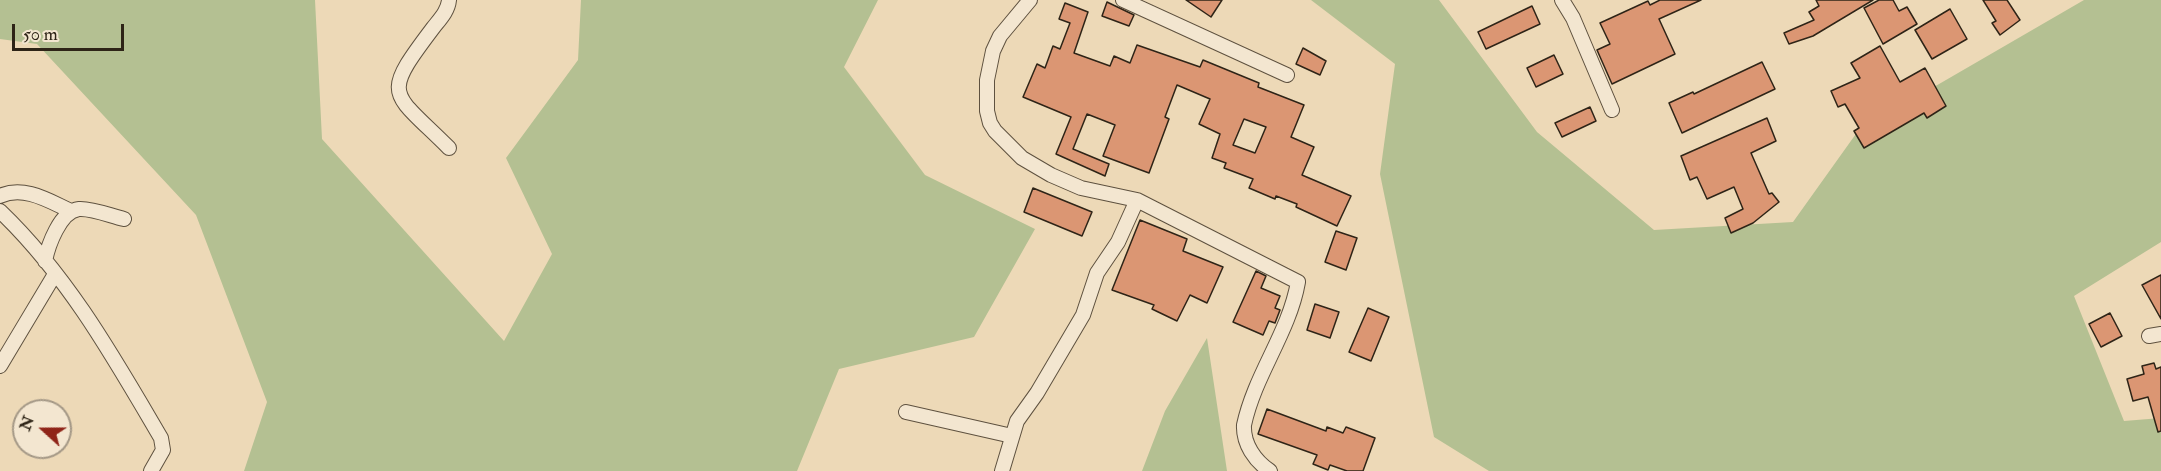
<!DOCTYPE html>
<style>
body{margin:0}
#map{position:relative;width:2161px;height:471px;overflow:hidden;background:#edd9b7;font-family:"IM FELL Double Pica",serif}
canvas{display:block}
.north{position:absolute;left:12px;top:399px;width:60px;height:60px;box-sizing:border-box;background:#f3e6d0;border:2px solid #a49886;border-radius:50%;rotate:291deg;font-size:16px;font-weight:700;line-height:24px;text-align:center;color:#2e2417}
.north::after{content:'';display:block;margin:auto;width:21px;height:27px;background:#8f2418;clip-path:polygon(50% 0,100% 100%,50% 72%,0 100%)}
.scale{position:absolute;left:12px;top:24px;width:112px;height:27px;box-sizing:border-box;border:3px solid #2e2417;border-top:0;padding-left:8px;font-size:18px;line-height:21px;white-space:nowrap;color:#2e2417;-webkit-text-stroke:4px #f3e6d0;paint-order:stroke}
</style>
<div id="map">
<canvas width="2161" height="471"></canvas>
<div class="north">N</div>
<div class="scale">50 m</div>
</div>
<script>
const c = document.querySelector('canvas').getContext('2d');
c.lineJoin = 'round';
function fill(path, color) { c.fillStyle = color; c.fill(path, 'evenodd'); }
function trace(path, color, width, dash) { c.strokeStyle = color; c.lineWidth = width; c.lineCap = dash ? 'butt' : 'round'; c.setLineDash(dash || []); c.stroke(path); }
const green = new Path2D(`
 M 0,0 L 315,0 L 322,139 L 504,341 L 552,254 L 506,158 L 578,60 L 581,0 L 878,0 L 844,67 L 925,175 L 1035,229 L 974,337 L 839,369 L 797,471 L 244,471 L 267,402 L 196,215 L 37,44 L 0,39 Z
 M 1311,0 L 1439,0 L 1537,132 L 1654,230 L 1793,222 L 1858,131 L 2084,0 L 2161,0 L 2161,242 L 2074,296 L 2124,421 L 2161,418 L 2161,471 L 1489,471 L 1434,437 L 1380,174 L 1395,64 Z
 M 1207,338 L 1227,471 L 1142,471 L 1165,411 Z`);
const building = new Path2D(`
 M 1186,0 L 1222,0 L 1211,17 Z
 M 1660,0 L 1701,0 L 1659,19 L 1675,54 L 1612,84 L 1597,50 L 1610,44 L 1600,23 L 1648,1 L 1650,5 Z
 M 1816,0 L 1873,0 L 1813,36 L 1789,44 L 1784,33 L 1814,20 L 1809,12 L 1819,6 Z
 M 1879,0 L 1893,0 L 1899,11 L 1907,7 L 1917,24 L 1883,44 L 1864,8 Z
 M 1983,0 L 2007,0 L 2020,20 L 2000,35 L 1992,23 L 1996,21 Z
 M 1107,2 L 1134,15 L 1129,26 L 1102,16 Z
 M 1065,3 L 1088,12 L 1074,53 L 1110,66 L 1114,56 L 1130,63 L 1137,45 L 1200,67 L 1203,60 L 1259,83 L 1258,87 L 1304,105 L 1291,137 L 1314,147 L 1302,175 L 1351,196 L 1337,226 L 1296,207 L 1297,204 L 1276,196 L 1275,199 L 1249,188 L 1253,179 L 1224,168 L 1226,163 L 1212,158 L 1220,134 L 1199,124 L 1210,99 L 1177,85 L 1165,117 L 1169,119 L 1149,173 L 1103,156 L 1115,125 L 1087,114 L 1073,149 L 1109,164 L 1105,176 L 1056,154 L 1071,117 L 1023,97 L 1037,64 L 1045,68 L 1053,46 L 1060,49 L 1070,23 L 1059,19 ZM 1244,119 L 1266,127 L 1255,153 L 1233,145 Z
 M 1532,6 L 1540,24 L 1486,49 L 1478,32 Z
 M 1950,9 L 1967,39 L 1932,59 L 1915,30 Z
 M 1880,46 L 1900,82 L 1925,68 L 1946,106 L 1927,118 L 1924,113 L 1864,148 L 1854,131 L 1859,128 L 1845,104 L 1838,107 L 1831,91 L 1860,78 L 1851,63 Z
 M 1303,48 L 1326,61 L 1320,75 L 1296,64 Z
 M 1554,55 L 1563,74 L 1536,87 L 1527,68 Z
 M 1762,62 L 1775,89 L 1682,133 L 1669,103 L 1693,92 L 1694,94 Z
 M 1590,107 L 1596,121 L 1562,137 L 1555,123 Z
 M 1767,118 L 1776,141 L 1751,153 L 1769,194 L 1772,193 L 1779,202 L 1753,223 L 1731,233 L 1725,218 L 1743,209 L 1734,187 L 1707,199 L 1697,177 L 1690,180 L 1681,156 Z
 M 1033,188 L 1092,212 L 1082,236 L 1024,212 Z
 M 1140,220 L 1187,239 L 1183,251 L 1223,267 L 1207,303 L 1190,295 L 1177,321 L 1152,309 L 1154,305 L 1112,290 Z
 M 1336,231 L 1357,238 L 1346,270 L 1325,262 Z
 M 1256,271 L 1266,276 L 1261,288 L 1280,296 L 1275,308 L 1280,310 L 1275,323 L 1269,321 L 1263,335 L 1233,322 Z
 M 2161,275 L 2161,319 L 2142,285 Z
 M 1315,304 L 1339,312 L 1330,338 L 1307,330 Z
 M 1368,308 L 1389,317 L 1371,361 L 1349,352 Z
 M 2110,313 L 2122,336 L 2101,347 L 2089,324 Z
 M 2154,363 L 2156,369 L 2161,367 L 2161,431 L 2158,432 L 2148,397 L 2133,401 L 2127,379 L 2144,374 L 2142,366 Z
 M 1267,409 L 1326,431 L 1327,427 L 1343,433 L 1346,427 L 1375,438 L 1363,471 L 1347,471 L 1330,465 L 1328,470 L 1313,464 L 1317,455 L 1258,434 Z`);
const minor = new Path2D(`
 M 449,0 C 448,11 440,19 433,28 C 380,98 391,90 449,148
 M 1030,0 L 1000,36 L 993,51 L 987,80 L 987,111 L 990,123 L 995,131 L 1022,158 L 1051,175 L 1081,188 L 1137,200 L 1298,282 C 1289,333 1255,374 1244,425 C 1243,444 1255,461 1270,471
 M 1123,0 L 1287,75
 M 1562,0 L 1573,18 L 1612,110
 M 0,196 C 24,185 49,201 71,211
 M 0,211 C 68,276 114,358 161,438 L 163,450 L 151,471
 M 45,261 C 48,246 60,211 79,209 C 92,208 111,216 124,219
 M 2149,336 L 2161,334
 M 0,366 L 55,274
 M 906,412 L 1012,436
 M 1002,471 L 1017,421 L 1037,393 L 1083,315 L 1097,273 L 1118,242 L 1137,200`);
fill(green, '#b4c092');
fill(building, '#db9673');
trace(building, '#2e2417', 1.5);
trace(minor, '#5e513f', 16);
trace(minor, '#f3e6d0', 14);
</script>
